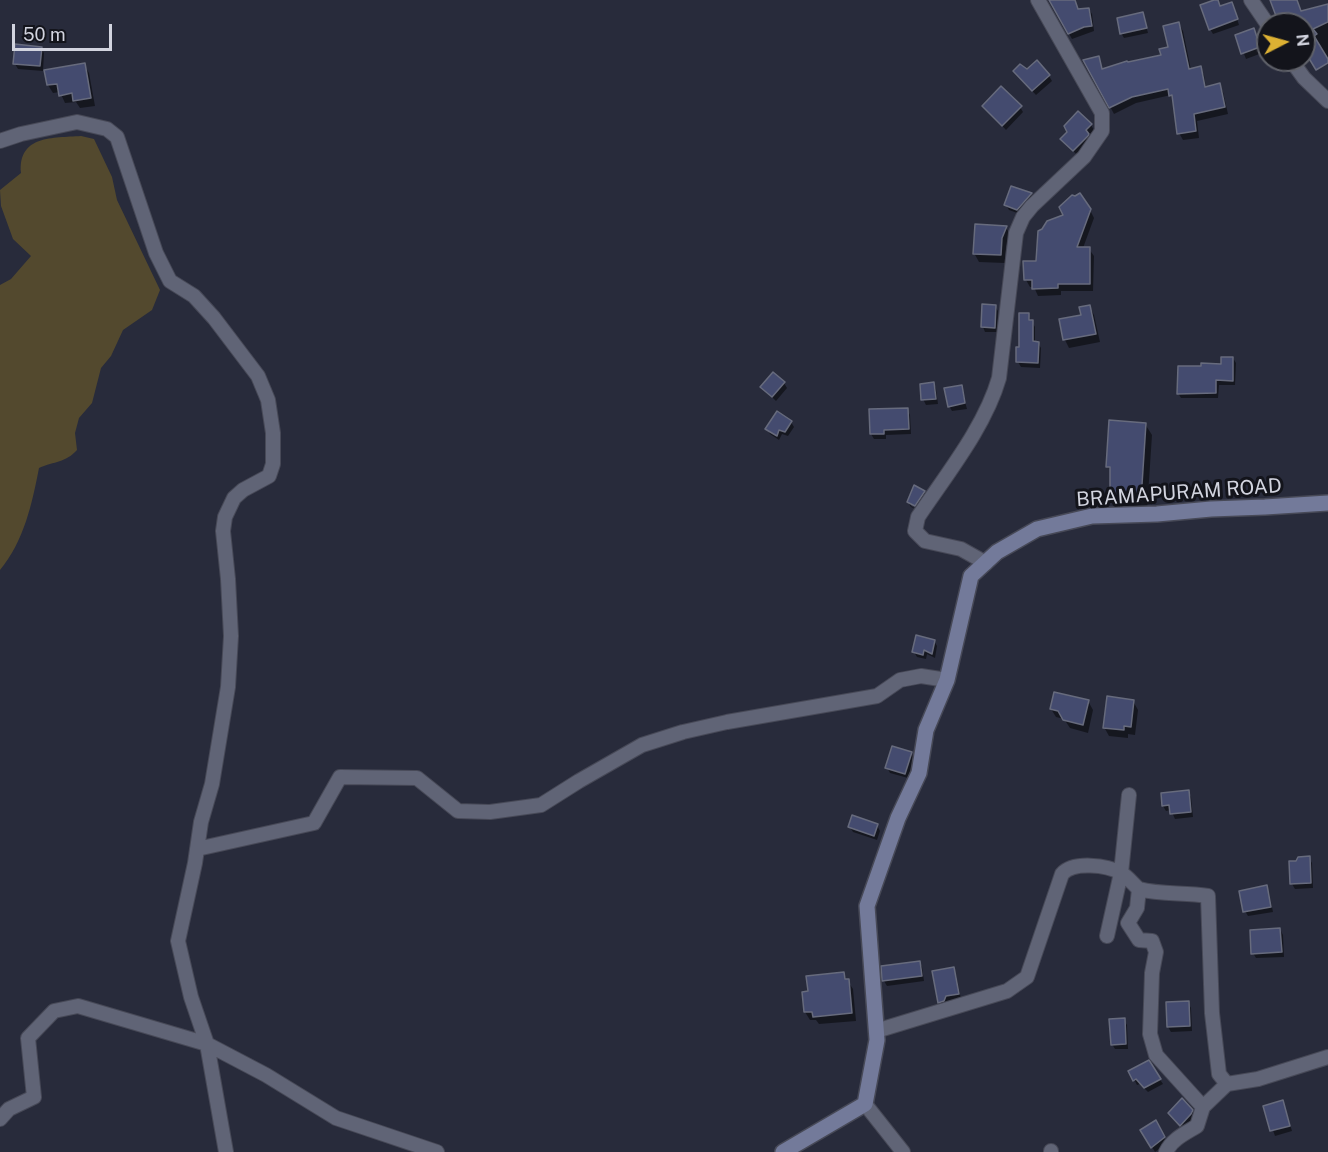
<!DOCTYPE html>
<style>
body{margin:0}
#map{position:relative;width:1328px;height:1152px;overflow:hidden;background:#282b3b;font-family:"Public Sans",sans-serif}
canvas{display:block}
.north{position:absolute;left:1256px;top:12px;width:60px;height:60px;box-sizing:border-box;background:#13141b;border:2px solid #5f6169;border-radius:50%;rotate:84deg;font-size:16px;font-weight:700;line-height:24px;text-align:center;color:#d2d4df}
.north::after{content:'';display:block;margin:auto;width:21px;height:27px;background:#ddb133;clip-path:polygon(50% 0,100% 100%,50% 72%,0 100%)}
.scale{position:absolute;left:12px;top:24px;width:100px;height:27px;box-sizing:border-box;border:3px solid #d2d4df;border-top:0;padding-left:8px;font-size:18px;line-height:21px;white-space:nowrap;color:#d2d4df;-webkit-text-stroke:4px #13141b;paint-order:stroke}
</style>
<div id="map">
<canvas width="1328" height="1152"></canvas>
<div class="north">N</div>
<div class="scale">50 m</div>
</div>
<script>
const c = document.querySelector('canvas').getContext('2d');
c.lineJoin = 'round';
function fill(path, color) { c.fillStyle = color; c.fill(path, 'evenodd'); }
function trace(path, color, width, dash) { c.strokeStyle = color; c.lineWidth = width; c.lineCap = dash ? 'butt' : 'round'; c.setLineDash(dash || []); c.stroke(path); }
function drawText(font, color, halo, rows, align = 'center') {
  c.font = font + ' "Public Sans",sans-serif'; c.lineWidth = 6; c.setLineDash([]); c.textBaseline = 'middle'; c.strokeStyle = halo; c.fillStyle = color; for (const [text, x, y, turn = 0] of rows) {
    c.save(); c.translate(x, y); c.rotate((+turn || 0) * Math.PI / 180); c.textAlign = isNaN(turn) ? turn : align; if (halo) c.strokeText(text, 0, 0); c.fillText(text, 0, 0); c.restore();
  }
}
const green = new Path2D(`
 M 81,136 L 94,139 L 112,177 L 117,200 L 160,290 L 152,310 L 123,330 L 111,356 L 101,368 L 92,403 L 79,418 L 75,433 L 77,450 C 65,463 55,461 39,468 C 32,504 24,541 0,570 L 0,285 L 11,279 L 31,256 L 13,239 L 1,206 L 0,190 L 21,173 C 18,135 53,138 81,136 Z`);
const shadow = new Path2D(`
 M 1050,0 L 1075,0 L 1078,10 L 1089,9 L 1092,14 L 1094,31 L 1072,39 Z
 M 1275,0 L 1297,0 L 1301,12 L 1328,6 L 1328,61 L 1304,46 L 1304,24 L 1281,24 Z
 M 1220,7 L 1234,9 L 1239,25 L 1213,34 L 1210,29 Z
 M 1143,14 L 1148,33 L 1124,38 L 1121,33 Z
 M 1179,24 L 1183,31 L 1191,70 L 1200,68 L 1204,75 L 1206,88 L 1219,85 L 1223,92 L 1228,114 L 1197,121 L 1199,138 L 1183,140 L 1179,133 L 1174,101 L 1171,95 L 1136,103 L 1114,114 L 1086,61 L 1098,58 L 1103,71 L 1162,56 L 1170,48 Z
 M 1256,35 L 1262,53 L 1246,59 L 1237,36 Z
 M 41,48 L 44,53 L 43,71 L 18,69 L 15,64 Z
 M 84,65 L 89,73 L 95,106 L 80,108 L 76,102 L 65,103 L 60,92 L 53,93 L 48,85 Z
 M 1018,76 L 1049,76 L 1052,81 L 1036,95 Z
 M 984,106 L 1020,107 L 1023,112 L 1006,130 Z
 M 1091,125 L 1094,130 L 1089,135 L 1091,140 L 1077,155 L 1062,139 Z
 M 1031,195 L 1033,199 L 1020,214 L 1009,210 L 1006,205 Z
 M 1090,210 L 1094,218 L 1083,248 L 1089,249 L 1094,256 L 1093,291 L 1061,291 L 1061,295 L 1038,296 L 1034,287 L 1030,287 L 1026,280 L 1065,216 Z
 M 1006,227 L 1010,235 L 1006,247 L 1005,263 L 979,262 L 974,253 Z
 M 995,306 L 998,311 L 997,332 L 985,332 L 983,327 Z
 M 1090,307 L 1094,315 L 1100,342 L 1069,348 L 1065,340 Z
 M 1028,315 L 1035,327 L 1035,343 L 1038,343 L 1041,348 L 1040,368 L 1021,367 L 1018,362 Z
 M 1233,358 L 1236,363 L 1235,385 L 1219,385 L 1218,398 L 1181,398 L 1178,393 Z
 M 784,383 L 787,388 L 776,401 L 762,387 Z
 M 934,384 L 936,389 L 938,404 L 926,405 L 923,399 Z
 M 961,387 L 967,409 L 952,411 L 949,406 Z
 M 907,409 L 910,415 L 911,434 L 886,435 L 886,439 L 874,439 L 871,434 Z
 M 791,422 L 794,427 L 788,436 L 782,434 L 779,440 L 770,434 L 767,429 Z
 M 1145,424 L 1152,435 L 1147,511 L 1118,509 L 1112,498 L 1112,474 L 1108,466 Z
 M 924,492 L 927,497 L 920,507 L 911,502 L 911,506 L 918,510 L 911,507 L 908,502 Z
 M 934,641 L 937,646 L 935,658 L 927,654 L 926,659 L 917,657 L 914,652 Z
 M 1088,701 L 1093,710 L 1088,733 L 1070,728 L 1064,719 L 1056,717 L 1051,709 Z
 M 1133,701 L 1138,710 L 1135,735 L 1128,734 L 1128,738 L 1109,736 L 1104,727 Z
 M 911,753 L 914,758 L 908,778 L 890,773 L 887,767 Z
 M 1188,792 L 1191,797 L 1193,817 L 1175,819 L 1171,810 L 1166,811 L 1163,806 Z
 M 877,825 L 880,831 L 877,840 L 853,832 L 850,827 Z
 M 1309,858 L 1312,863 L 1313,888 L 1295,889 L 1292,884 Z
 M 1266,887 L 1269,892 L 1273,912 L 1248,916 L 1245,911 Z
 M 1280,929 L 1283,935 L 1284,957 L 1256,958 L 1253,953 Z
 M 919,962 L 922,967 L 924,981 L 887,986 L 884,981 L 883,968 Z
 M 953,969 L 956,974 L 961,999 L 949,1001 L 947,1006 L 942,1007 L 939,1002 Z
 M 843,974 L 853,989 L 856,1021 L 819,1024 L 816,1020 L 810,1020 L 805,1012 Z
 M 1188,1003 L 1191,1008 L 1192,1031 L 1171,1032 L 1168,1027 Z
 M 1124,1020 L 1127,1025 L 1128,1049 L 1115,1049 L 1112,1044 Z
 M 1148,1062 L 1163,1084 L 1148,1092 L 1140,1084 L 1137,1085 L 1130,1071 Z
 M 1283,1102 L 1292,1131 L 1275,1136 L 1265,1107 Z
 M 1192,1111 L 1195,1116 L 1194,1120 L 1184,1130 L 1169,1113 Z
 M 1155,1122 L 1167,1143 L 1155,1152 L 1142,1130 Z`);
const building = new Path2D(`
 M 1049,0 L 1075,0 L 1078,9 L 1089,8 L 1092,26 L 1084,27 L 1068,34 Z
 M 1214,0 L 1218,0 L 1220,6 L 1232,2 L 1238,19 L 1209,30 L 1200,5 Z
 M 1270,0 L 1297,0 L 1301,11 L 1328,4 L 1328,22 L 1313,29 L 1317,34 L 1314,36 L 1328,59 L 1328,63 L 1316,70 L 1304,50 L 1304,24 L 1279,24 Z
 M 1143,12 L 1147,28 L 1120,34 L 1117,18 Z
 M 1179,22 L 1189,69 L 1201,66 L 1205,87 L 1220,83 L 1225,107 L 1194,114 L 1196,131 L 1177,134 L 1172,95 L 1169,96 L 1168,89 L 1132,97 L 1109,108 L 1083,60 L 1099,56 L 1102,69 L 1127,61 L 1128,62 L 1161,55 L 1159,49 L 1168,47 L 1163,26 Z
 M 1254,28 L 1260,47 L 1241,54 L 1235,35 Z
 M 15,44 L 42,47 L 40,66 L 13,64 Z
 M 1037,60 L 1050,75 L 1032,91 L 1013,71 L 1020,64 L 1027,69 Z
 M 85,63 L 91,98 L 73,101 L 72,93 L 59,96 L 57,84 L 47,85 L 44,70 Z
 M 1001,86 L 1022,106 L 1002,126 L 982,106 Z
 M 1078,111 L 1092,124 L 1086,130 L 1089,134 L 1088,136 L 1073,151 L 1060,139 L 1067,132 L 1064,126 Z
 M 1011,186 L 1032,193 L 1017,210 L 1004,205 Z
 M 1080,193 L 1091,209 L 1077,247 L 1090,247 L 1090,284 L 1058,284 L 1058,288 L 1032,289 L 1032,280 L 1024,280 L 1023,261 L 1036,261 L 1038,231 L 1042,229 L 1047,221 L 1063,215 L 1059,207 L 1072,195 L 1075,196 Z
 M 975,224 L 1007,226 L 1002,238 L 1001,255 L 973,254 Z
 M 982,304 L 996,305 L 995,328 L 981,327 Z
 M 1090,305 L 1096,334 L 1063,340 L 1059,319 L 1081,315 L 1079,307 Z
 M 1019,313 L 1029,313 L 1029,320 L 1033,320 L 1033,341 L 1039,342 L 1038,363 L 1016,362 L 1016,347 L 1019,347 Z
 M 1221,357 L 1233,357 L 1233,381 L 1216,380 L 1216,393 L 1177,394 L 1178,366 L 1201,366 L 1201,363 L 1221,364 Z
 M 773,372 L 785,382 L 772,397 L 760,387 Z
 M 934,382 L 936,399 L 921,400 L 920,384 Z
 M 962,385 L 965,403 L 948,407 L 944,388 Z
 M 908,408 L 909,429 L 884,430 L 884,434 L 870,434 L 869,409 Z
 M 777,411 L 792,421 L 785,432 L 779,430 L 777,436 L 765,429 Z
 M 1109,420 L 1146,423 L 1141,500 L 1110,498 L 1110,467 L 1106,467 Z
 M 914,485 L 925,491 L 915,506 L 907,502 Z
 M 916,635 L 935,640 L 932,654 L 924,650 L 923,655 L 912,652 Z
 M 1054,692 L 1089,700 L 1083,725 L 1063,720 L 1058,711 L 1050,709 Z
 M 1107,696 L 1134,700 L 1131,727 L 1124,726 L 1124,730 L 1103,728 Z
 M 892,746 L 912,752 L 905,774 L 885,768 Z
 M 1189,790 L 1191,812 L 1170,814 L 1169,805 L 1162,806 L 1161,793 Z
 M 852,815 L 878,824 L 874,836 L 848,827 Z
 M 1310,856 L 1311,883 L 1290,884 L 1289,861 L 1296,861 L 1298,857 Z
 M 1267,885 L 1271,907 L 1243,912 L 1239,891 Z
 M 1280,928 L 1282,952 L 1251,954 L 1250,930 Z
 M 920,961 L 922,976 L 882,981 L 881,966 Z
 M 954,967 L 959,994 L 946,996 L 944,1001 L 938,1003 L 932,971 Z
 M 844,972 L 845,979 L 849,979 L 852,1013 L 813,1017 L 812,1012 L 804,1012 L 802,992 L 808,991 L 806,976 Z
 M 1189,1001 L 1190,1026 L 1167,1027 L 1166,1002 Z
 M 1125,1018 L 1126,1044 L 1111,1045 L 1109,1019 Z
 M 1149,1060 L 1161,1079 L 1144,1088 L 1136,1079 L 1133,1081 L 1128,1071 Z
 M 1182,1098 L 1193,1110 L 1191,1114 L 1180,1126 L 1168,1113 Z
 M 1283,1100 L 1290,1126 L 1270,1131 L 1263,1106 Z
 M 1156,1120 L 1165,1137 L 1151,1148 L 1140,1130 Z`);
const street = new Path2D(`
 M 1251,0 L 1268,25
 M 1291,60 L 1304,78 L 1328,101
 M 0,141 L 21,134 L 77,122 L 107,129 L 117,137 L 156,253 L 170,281 L 194,296 L 214,318 L 258,376 L 268,400 L 273,433 L 273,464 L 269,476 L 243,490 L 234,498 L 225,517 L 223,531 L 228,579 L 231,636 L 228,687 L 212,784 L 201,822 L 195,863 L 178,941 L 191,997 L 207,1044
 M 986,563 L 961,549 L 925,541 L 915,531 L 918,517 C 946,475 985,427 999,378 L 1016,233 L 1023,217 L 1032,206 L 1084,157 L 1102,131 L 1102,113 L 1038,0
 M 197,849 L 314,823 L 340,777 L 417,778 L 458,811 L 490,812 L 541,805 L 579,781 L 642,745 L 683,732 L 727,722 L 877,696 L 900,680 L 921,676 L 947,680
 M 1107,936 L 1121,873 L 1129,795
 M 876,1031 L 1007,991 L 1027,977 L 1062,874 C 1073,861 1107,865 1121,873 C 1127,876 1133,884 1139,889
 M 865,1104 L 903,1152
 M 1203,1107 L 1227,1084
 M 0,1119 L 9,1109 L 34,1097 L 28,1038 L 54,1011 L 78,1006 L 207,1044
 M 1051,1151 L 1051,1152
 M 226,1152 L 207,1044 L 266,1075 L 336,1118 L 437,1152
 M 1166,1152 C 1172,1139 1186,1133 1197,1126 L 1203,1107 L 1156,1055 L 1150,1034 L 1152,973 L 1156,952 L 1152,941 L 1139,940 L 1128,923 L 1137,908 L 1139,889 C 1161,895 1185,892 1208,896 L 1212,1013 L 1219,1074 L 1227,1084 L 1258,1079 L 1328,1057`);
const secondary = new Path2D(`
 M 783,1152 L 865,1104 L 877,1040 L 867,906 L 898,818 L 919,773 L 926,730 L 947,680 L 971,576 L 997,552 L 1037,529 L 1092,516 L 1157,514 L 1211,509 L 1265,507 L 1328,503`);
const streetNames = [
 ["BRAMAPURAM ROAD",1179,493,-4]
];
fill(green, '#53492e');
fill(shadow, '#0007');
fill(building, '#444b6f');
trace(building, '#676b7d', 1.5);
trace(street, '#474957', 16);
trace(secondary, '#474957', 18);
trace(street, '#606476', 14);
trace(secondary, '#737a9a', 15);
drawText('20px', '#d2d4df', '#13141b', streetNames);
</script>
